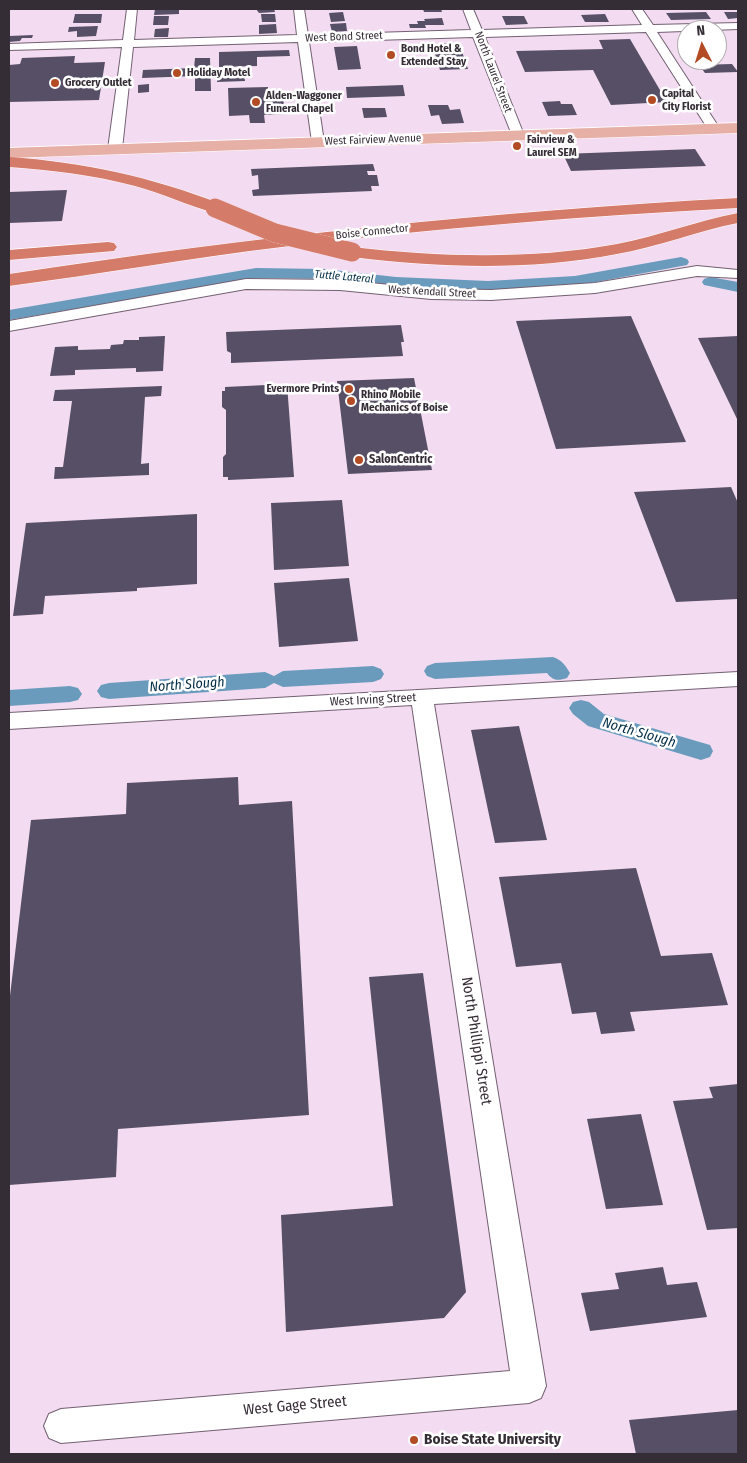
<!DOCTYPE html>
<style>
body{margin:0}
#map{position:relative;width:747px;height:1463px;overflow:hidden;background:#f3dcf1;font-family:"Fira Sans Condensed",sans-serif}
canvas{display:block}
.frame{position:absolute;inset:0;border:10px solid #352d35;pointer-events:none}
.north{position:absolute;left:677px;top:20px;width:50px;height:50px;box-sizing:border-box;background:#fff;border:1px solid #aeabae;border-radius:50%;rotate:355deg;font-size:14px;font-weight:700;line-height:20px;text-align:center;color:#352d35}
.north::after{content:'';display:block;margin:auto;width:18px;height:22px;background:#b34c24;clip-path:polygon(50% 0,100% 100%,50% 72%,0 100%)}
</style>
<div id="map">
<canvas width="747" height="1463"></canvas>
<div class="frame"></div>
<div class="north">N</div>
</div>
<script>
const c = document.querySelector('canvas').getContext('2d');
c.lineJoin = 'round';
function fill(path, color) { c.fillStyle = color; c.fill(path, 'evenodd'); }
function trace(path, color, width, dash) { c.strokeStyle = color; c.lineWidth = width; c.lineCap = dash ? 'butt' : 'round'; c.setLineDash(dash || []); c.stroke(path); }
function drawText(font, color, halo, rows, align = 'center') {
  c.font = font + ' "Fira Sans Condensed",sans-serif'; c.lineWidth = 5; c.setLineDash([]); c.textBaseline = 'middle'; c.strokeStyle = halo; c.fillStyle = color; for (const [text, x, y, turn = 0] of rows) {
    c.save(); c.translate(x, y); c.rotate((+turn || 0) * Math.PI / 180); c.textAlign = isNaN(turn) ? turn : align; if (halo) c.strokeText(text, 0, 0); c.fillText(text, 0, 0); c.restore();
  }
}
const canal = new Path2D(`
 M 681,257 L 687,259 L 689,262 L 687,265 L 575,286 L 488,291 L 396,287 L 324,279 L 256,278 L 9,320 L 9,310 L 256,268 L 324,269 L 396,277 L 488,281 L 575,276 Z
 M 710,277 L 738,282 L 738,292 L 704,285 L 702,282 L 704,279 Z
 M 553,657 C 562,660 565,665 570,673 L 567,678 C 558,681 553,681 547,673 L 435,679 L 427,676 L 424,671 L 427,666 L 435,663 Z
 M 373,666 L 381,669 L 384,674 L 381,679 L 373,682 L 283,687 L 274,683 L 265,688 L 109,699 L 101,697 L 97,691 L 101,685 L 109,683 L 265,672 L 274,676 L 283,671 Z
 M 70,686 L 78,688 L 82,694 L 78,700 L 70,702 L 9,706 L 9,690 Z
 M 581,700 L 589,702 L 604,714 L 710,745 L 713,751 L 710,757 L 701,760 L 588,726 L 573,714 L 569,708 L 573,702 Z`);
const building = new Path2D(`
 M 155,9 L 179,9 L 179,14 L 154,15 Z
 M 256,9 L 274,9 L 275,12 L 259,13 Z
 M 423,9 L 441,9 L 442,12 L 424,12 Z
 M 343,12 L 345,21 L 331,22 L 329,13 Z
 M 706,12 L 711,19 L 671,20 L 666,13 Z
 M 724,12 L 738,12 L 738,18 L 728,19 Z
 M 75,14 L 102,14 L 101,23 L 73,23 Z
 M 261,14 L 275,14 L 276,22 L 262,22 Z
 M 605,14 L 609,22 L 585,22 L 581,15 Z
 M 154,16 L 169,16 L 168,25 L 153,25 Z
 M 502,16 L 524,16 L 528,24 L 506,25 Z
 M 442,18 L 444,25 L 425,25 L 426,28 L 410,28 L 409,24 L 418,24 L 417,21 L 425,21 L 424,19 Z
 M 346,23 L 347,31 L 332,32 L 330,24 Z
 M 276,24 L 277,33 L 259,34 L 259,25 Z
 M 98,26 L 96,36 L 77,37 L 77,31 L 68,32 L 69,27 Z
 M 169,28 L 168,37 L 154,37 L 155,29 Z
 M 33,35 L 32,38 L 22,38 L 20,41 L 9,42 L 9,36 Z
 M 630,39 L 667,102 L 611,105 L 593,70 L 525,72 L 516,51 L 603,49 L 599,40 Z
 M 459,43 L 468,69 L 440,70 L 432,44 Z
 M 357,46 L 361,69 L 338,70 L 334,47 Z
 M 289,50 L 290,56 L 257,57 L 257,66 L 219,67 L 219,52 Z
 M 75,56 L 74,63 L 105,62 L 99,100 L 9,102 L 9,65 L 20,64 L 22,58 Z
 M 195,58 L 210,58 L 211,91 L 195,91 L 195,76 L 142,78 L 143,70 L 194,68 Z
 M 732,64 L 738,72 L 705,73 L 699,65 Z
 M 244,74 L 245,81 L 217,82 L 217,75 Z
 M 149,84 L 149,92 L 138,93 L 138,85 Z
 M 403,85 L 405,96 L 347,98 L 346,87 Z
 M 268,87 L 268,90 L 282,89 L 285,114 L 264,115 L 265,123 L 250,123 L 249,115 L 229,116 L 228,88 Z
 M 560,101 L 561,104 L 572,104 L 577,115 L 548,116 L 542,102 Z
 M 428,105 L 448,105 L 450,110 L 460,109 L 464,123 L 442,124 L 439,115 L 431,116 Z
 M 362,108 L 385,108 L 387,117 L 364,118 Z
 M 695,149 L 706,166 L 571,171 L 563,154 Z
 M 373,164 L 375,171 L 367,171 L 368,175 L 377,175 L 379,186 L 371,186 L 372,191 L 253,196 L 252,190 L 259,189 L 258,175 L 252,176 L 251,169 Z
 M 67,190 L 62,221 L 9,223 L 9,192 Z
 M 631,316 L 686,442 L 556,449 L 516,321 Z
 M 401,325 L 404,342 L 401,342 L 403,356 L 231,363 L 231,353 L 227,351 L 226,332 Z
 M 165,336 L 163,371 L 136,372 L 136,368 L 75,370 L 75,375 L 50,376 L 55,347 L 78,346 L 78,350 L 110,349 L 111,345 L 123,344 L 124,340 L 139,340 L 139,337 Z
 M 738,336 L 738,421 L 698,338 Z
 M 414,378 L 432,470 L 348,474 L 337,381 Z
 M 287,384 L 294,477 L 228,480 L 228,477 L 223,477 L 223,457 L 226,454 L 226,410 L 222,407 L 222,391 L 225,391 L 225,387 Z
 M 162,386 L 161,396 L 145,397 L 141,464 L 149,463 L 149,475 L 54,479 L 55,467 L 63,467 L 72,401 L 53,401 L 55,390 Z
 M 731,487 L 738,503 L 738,599 L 676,602 L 634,492 Z
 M 342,500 L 349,566 L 274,570 L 271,503 Z
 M 197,514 L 197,584 L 137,588 L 137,591 L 45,596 L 43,614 L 13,616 L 26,523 Z
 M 349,578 L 358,641 L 279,647 L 274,583 Z
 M 519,726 L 547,840 L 495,843 L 471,730 Z
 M 238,777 L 239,805 L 292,801 L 309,1115 L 118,1129 L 116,1177 L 9,1185 L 9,1004 L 31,820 L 126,814 L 127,783 Z
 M 636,868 L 661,956 L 712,953 L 728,1005 L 630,1012 L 635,1031 L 601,1034 L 596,1012 L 572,1014 L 561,963 L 516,967 L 499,877 Z
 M 423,973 L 466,1292 L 444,1318 L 286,1332 L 281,1215 L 393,1206 L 369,977 Z
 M 738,1084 L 738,1228 L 707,1230 L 673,1101 L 713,1098 L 709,1087 Z
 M 641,1114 L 663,1205 L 606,1209 L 587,1119 Z
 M 663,1267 L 667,1285 L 697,1282 L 707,1317 L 590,1331 L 581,1293 L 619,1289 L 615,1273 Z
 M 738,1410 L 738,1454 L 636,1454 L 629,1420 Z`);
const minor = new Path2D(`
 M 127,9 L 137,9 L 134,40 L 297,35 L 294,9 L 304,9 L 308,35 L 471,30 L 463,9 L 473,9 L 482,30 L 642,25 L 632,9 L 642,9 L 653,25 L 738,23 L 738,29 L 657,32 L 720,129 L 714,133 L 708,129 L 646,32 L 485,37 L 524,135 L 518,139 L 512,135 L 473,37 L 309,42 L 324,142 L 318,146 L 312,142 L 298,42 L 133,47 L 122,149 L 115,153 L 108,149 L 122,47 L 9,50 L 9,44 L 123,40 Z
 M 697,266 L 738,270 L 738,278 L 697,276 L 595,293 L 491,300 L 431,299 L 340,290 L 246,289 L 9,331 L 9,321 L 246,279 L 340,280 L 431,289 L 491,290 L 595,283 Z
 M 738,672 L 738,686 L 434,704 L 546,1386 L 541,1398 L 529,1403 L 61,1443 L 49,1438 L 44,1426 L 49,1414 L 61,1409 L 510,1371 L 412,705 L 9,729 L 9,713 Z`);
const major = new Path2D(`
 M 738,123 L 738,133 L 9,158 L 9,148 Z`);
const highway = new Path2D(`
 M 9,157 C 83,162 152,177 221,204 L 224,208 L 221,212 L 215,213 C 188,206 162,193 135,186 C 94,175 51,170 9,167 Z
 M 738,198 L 738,208 C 586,216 434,228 282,247 C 191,258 100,274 9,286 L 9,274 C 251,237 493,211 738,198 Z
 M 738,213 L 738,223 C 697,231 658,247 617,254 C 529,271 440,268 352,257 L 346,256 L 343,252 L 346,248 L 352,247 C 440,257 529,260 617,244 C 658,236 697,221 738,213 Z
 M 108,242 L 114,243 L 117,247 L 114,251 L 9,260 L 9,250 Z`);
const highwayBridge = new Path2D(`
 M 215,208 L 275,233 L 352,252`);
const markers = [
 [391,55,5,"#b34c24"],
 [177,73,5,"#b34c24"],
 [55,83,5,"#b34c24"],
 [652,100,5,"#b34c24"],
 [256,102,5,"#b34c24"],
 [517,146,5,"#b34c24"],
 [349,389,5,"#b34c24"],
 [351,401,5,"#b34c24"],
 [359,460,5,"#b34c24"],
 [414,1440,5,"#b34c24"]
];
const farStreetnames = [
 ["West Bond Street",344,37,-2],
 ["North Laurel Street",493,72,69],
 ["West Fairview Avenue",373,140,-2],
 ["Boise Connector",372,232,-6],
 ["West Kendall Street",432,292,3]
];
const farPoinames = [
 ["Bond Hotel &",401,49],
 ["Extended Stay",401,62],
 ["Holiday Motel",187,73],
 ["Grocery Outlet",65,83],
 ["Capital",662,94],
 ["City Florist",662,107],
 ["Alden-Waggoner",266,96],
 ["Funeral Chapel",266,109],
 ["Fairview &",527,140],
 ["Laurel SEM",527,153],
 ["Evermore Prints",339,389,"right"],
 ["Rhino Mobile",361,395],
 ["Mechanics of Boise",361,408]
];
const farWaternames = [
 ["Tuttle Lateral",344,277,5]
];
const poiNames = [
 ["SalonCentric",369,460]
];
const streetNames = [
 ["West Irving Street",373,700,-3]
];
const waterNames = [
 ["North Slough",187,685,-4],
 ["North Slough",639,733,16]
];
const nearStreetnames = [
 ["North Phillippi Street",476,1041,81],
 ["West Gage Street",295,1406,-5]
];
const nearPoinames = [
 ["Boise State University",424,1440]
];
fill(canal, '#6a9bbd');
fill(building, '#574f65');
trace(minor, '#736072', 2);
trace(major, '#fff', 1);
trace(highway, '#fff', 1);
fill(minor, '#fff');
fill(major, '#e6b0a6');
fill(highway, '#d57b6a');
trace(highwayBridge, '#fff', 19, []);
trace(highwayBridge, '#d57b6a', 19);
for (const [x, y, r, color] of markers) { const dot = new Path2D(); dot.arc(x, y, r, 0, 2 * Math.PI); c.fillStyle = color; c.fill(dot); trace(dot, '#fff', 2); }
drawText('11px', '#352d35', '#fff', farStreetnames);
drawText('bold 11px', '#352d35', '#fff', farPoinames, 'left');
drawText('italic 11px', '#012c44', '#fff', farWaternames);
drawText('bold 12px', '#352d35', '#fff', poiNames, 'left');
drawText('12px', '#352d35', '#fff', streetNames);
drawText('italic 14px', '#012c44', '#fff', waterNames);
drawText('15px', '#352d35', '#fff', nearStreetnames);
drawText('bold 15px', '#352d35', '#fff', nearPoinames, 'left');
</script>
